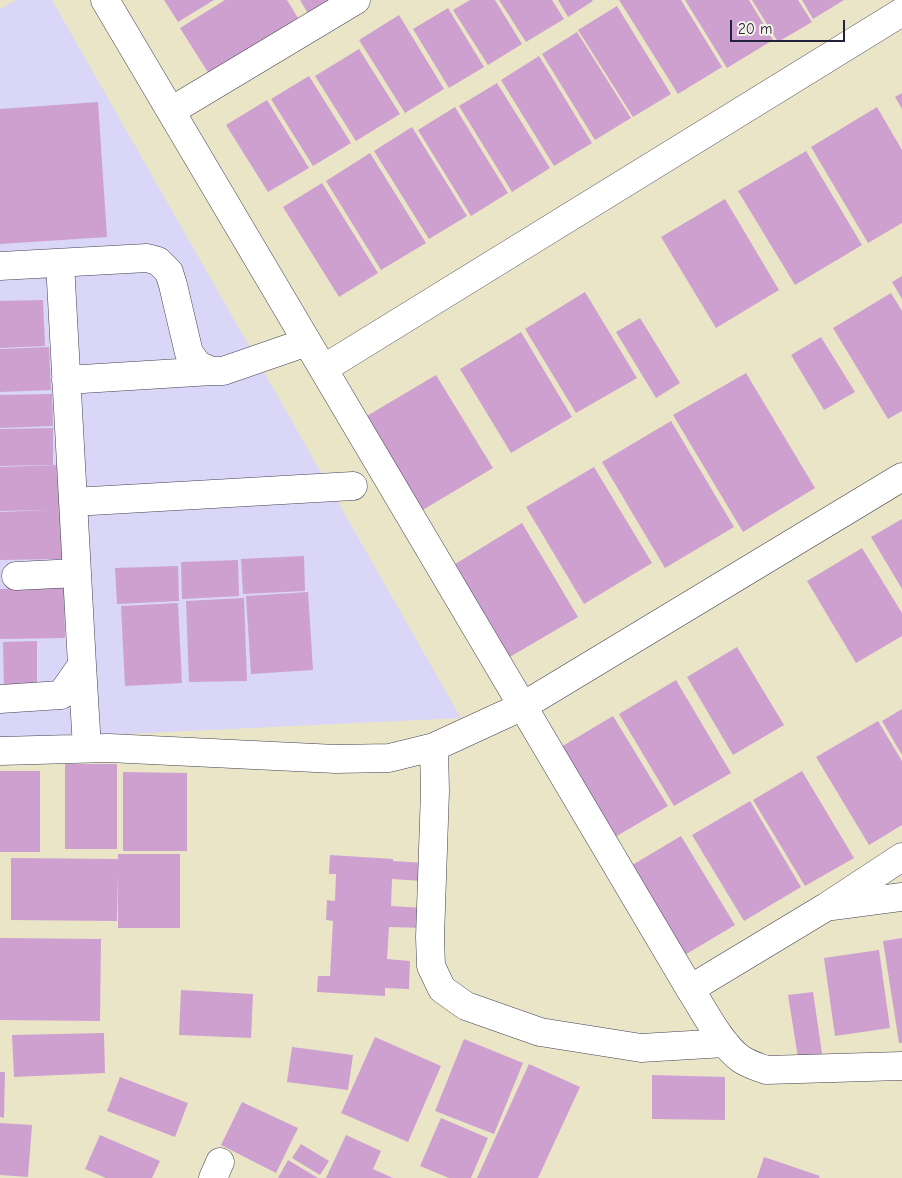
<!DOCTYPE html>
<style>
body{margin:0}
#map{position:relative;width:902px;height:1178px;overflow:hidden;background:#ebe5c7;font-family:"Comic Neue",sans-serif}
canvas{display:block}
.scale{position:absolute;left:730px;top:20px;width:115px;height:22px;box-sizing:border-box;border:2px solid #22223b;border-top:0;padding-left:6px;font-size:15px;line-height:18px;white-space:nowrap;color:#22223b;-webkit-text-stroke:4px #f7f3e8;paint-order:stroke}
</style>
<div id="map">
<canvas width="902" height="1178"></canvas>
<div class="scale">20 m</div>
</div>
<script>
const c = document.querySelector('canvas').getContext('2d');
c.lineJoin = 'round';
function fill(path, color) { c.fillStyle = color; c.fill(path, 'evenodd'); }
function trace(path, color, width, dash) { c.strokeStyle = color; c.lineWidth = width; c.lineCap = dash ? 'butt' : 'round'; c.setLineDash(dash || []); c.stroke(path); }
const built = new Path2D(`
 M 16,0 L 52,0 L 461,718 L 0,740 L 0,9 Z`);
const building = new Path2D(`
 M 164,0 L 214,0 L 178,22 Z
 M 225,0 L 287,0 L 298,18 L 209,74 L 180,28 Z
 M 300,0 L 333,0 L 309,15 Z
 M 470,0 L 495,0 L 522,44 L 488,65 L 453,10 Z
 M 499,0 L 552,0 L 564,19 L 526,42 Z
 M 558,0 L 592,0 L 593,1 L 568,17 Z
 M 619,0 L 681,0 L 722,67 L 678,94 Z
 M 685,0 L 749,0 L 773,40 L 727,68 Z
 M 752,0 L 798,0 L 812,22 L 778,42 Z
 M 802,0 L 844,0 L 813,19 Z
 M 617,6 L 671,94 L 633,117 L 578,30 Z
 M 448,8 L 484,67 L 449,88 L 413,29 Z
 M 399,15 L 444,89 L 405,113 L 359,40 Z
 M 577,32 L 631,118 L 595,140 L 542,54 Z
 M 359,49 L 400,114 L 356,141 L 315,76 Z
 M 539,56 L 592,143 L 554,166 L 501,80 Z
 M 309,76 L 351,143 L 313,166 L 271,99 Z
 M 497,83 L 550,168 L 512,192 L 459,106 Z
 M 902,93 L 902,109 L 895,97 Z
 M 267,100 L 309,168 L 268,192 L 226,125 Z
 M 98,102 L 107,237 L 0,244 L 0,109 Z
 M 455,107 L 508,193 L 471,216 L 418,130 Z
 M 877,107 L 902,150 L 902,223 L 868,243 L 811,147 Z
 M 412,127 L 467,216 L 429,239 L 374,151 Z
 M 806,151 L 862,245 L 795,285 L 738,191 Z
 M 370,153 L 426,243 L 381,270 L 326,181 Z
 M 322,183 L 378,273 L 339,297 L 283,207 Z
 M 725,199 L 779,290 L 716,328 L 661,237 Z
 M 902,276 L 902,299 L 892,282 Z
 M 585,292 L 637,378 L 576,413 L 525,329 Z
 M 891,293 L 902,311 L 902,411 L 888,419 L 833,328 Z
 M 43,300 L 45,346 L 0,348 L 0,301 Z
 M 640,318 L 680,383 L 656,398 L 616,332 Z
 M 521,332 L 572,417 L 511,453 L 460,369 Z
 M 821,337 L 855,392 L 824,410 L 791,355 Z
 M 49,347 L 51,390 L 0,392 L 0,349 Z
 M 746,373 L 815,488 L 743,532 L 673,415 Z
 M 436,375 L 493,468 L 416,514 L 360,420 Z
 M 52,394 L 53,426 L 0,428 L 0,395 Z
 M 671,421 L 734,527 L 665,568 L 602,462 Z
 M 53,428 L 53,465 L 0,466 L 0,429 Z
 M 60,465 L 62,559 L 0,560 L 0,512 L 48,510 L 0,511 L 0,467 Z
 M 594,467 L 652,563 L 584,604 L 526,507 Z
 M 902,519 L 902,589 L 871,537 Z
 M 522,523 L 578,617 L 508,658 L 452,566 Z
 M 862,548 L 902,613 L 902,636 L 856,663 L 807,581 Z
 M 304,556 L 305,591 L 243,594 L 241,559 Z
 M 238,560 L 239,596 L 182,599 L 181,562 Z
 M 178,566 L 179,601 L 117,604 L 115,568 Z
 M 64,587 L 65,638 L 0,639 L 0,589 Z
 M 308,592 L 313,670 L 251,674 L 246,596 Z
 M 244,598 L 247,681 L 189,682 L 186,601 Z
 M 178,603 L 182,683 L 125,686 L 121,606 Z
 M 37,641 L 37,686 L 4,686 L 3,642 Z
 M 737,647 L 784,725 L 733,755 L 687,677 Z
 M 676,680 L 731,773 L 674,806 L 619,714 Z
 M 902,709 L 902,755 L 882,721 Z
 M 613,716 L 668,806 L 610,840 L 556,750 Z
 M 878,721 L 902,761 L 902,825 L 869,845 L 816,757 Z
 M 65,764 L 117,764 L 117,849 L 65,849 Z
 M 0,771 L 40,771 L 40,852 L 0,852 Z
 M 802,771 L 854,858 L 805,886 L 753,800 Z
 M 123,772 L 187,773 L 187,851 L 123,851 Z
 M 750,801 L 801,887 L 744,921 L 692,835 Z
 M 681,836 L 735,925 L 678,959 L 624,870 Z
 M 118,854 L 180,854 L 180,928 L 118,928 L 118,874 L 117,921 L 11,920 L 11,858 L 118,859 Z
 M 330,855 L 393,859 L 393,861 L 424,863 L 423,881 L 392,879 L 391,906 L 424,908 L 423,928 L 389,927 L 387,959 L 410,961 L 409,989 L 385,988 L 385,996 L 317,992 L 318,976 L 330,976 L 333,921 L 326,920 L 327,900 L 335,901 L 336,874 L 329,874 Z
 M 0,938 L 101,939 L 100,1021 L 0,1020 Z
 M 902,938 L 902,1043 L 899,1043 L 883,941 Z
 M 879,950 L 890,1028 L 835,1036 L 824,958 Z
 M 181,990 L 253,994 L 251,1038 L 179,1035 Z
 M 813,992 L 823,1060 L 799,1064 L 788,995 Z
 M 104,1033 L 105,1073 L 14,1077 L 12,1035 Z
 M 375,1037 L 441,1066 L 408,1142 L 341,1113 Z
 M 464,1039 L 523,1063 L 494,1134 L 435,1111 Z
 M 292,1047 L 353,1055 L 348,1090 L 287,1082 Z
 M 529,1064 L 580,1087 L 538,1178 L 477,1178 Z
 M 0,1072 L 5,1072 L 4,1118 L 0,1117 Z
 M 652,1075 L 725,1077 L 725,1120 L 652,1119 Z
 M 120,1077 L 188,1103 L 175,1137 L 107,1111 Z
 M 242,1102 L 298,1128 L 276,1173 L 221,1145 Z
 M 441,1118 L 488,1138 L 471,1178 L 449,1178 L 420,1166 Z
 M 0,1123 L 32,1125 L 28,1177 L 0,1175 Z
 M 100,1135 L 160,1161 L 152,1178 L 106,1178 L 85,1169 Z
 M 346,1135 L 381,1151 L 373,1169 L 393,1178 L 326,1178 Z
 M 301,1144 L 329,1161 L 320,1175 L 292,1158 Z
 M 764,1157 L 820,1176 L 819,1178 L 757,1178 Z
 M 288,1160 L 318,1178 L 278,1178 Z`);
const minor = new Path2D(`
 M 105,0 L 690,989 C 703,1009 721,1045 741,1059 C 748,1064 758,1067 766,1070 L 902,1066
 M 171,111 L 356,0
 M 0,266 L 147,258 L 158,261 L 169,272 L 173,285 L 189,353 L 198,365 L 212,371 L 223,371 L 307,342
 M 323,369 L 902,12
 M 66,380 L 212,371
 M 73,502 L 353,486
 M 16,576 L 77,573
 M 82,665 L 87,748
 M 0,699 L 61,695 L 82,665 L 60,263
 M 434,747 L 435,791 L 430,937 L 431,966 L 442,989 L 466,1006 L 540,1032 L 641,1048 L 725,1043
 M 0,751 L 109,748 L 336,759 L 389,758 L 434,747 L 523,706 L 902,477
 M 832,906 L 902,897
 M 690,989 L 826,907 L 902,857
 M 213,1178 L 220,1162`);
fill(built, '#d9d6f7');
fill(building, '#cda0d0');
trace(minor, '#403f50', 29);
trace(minor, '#fff', 28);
</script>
